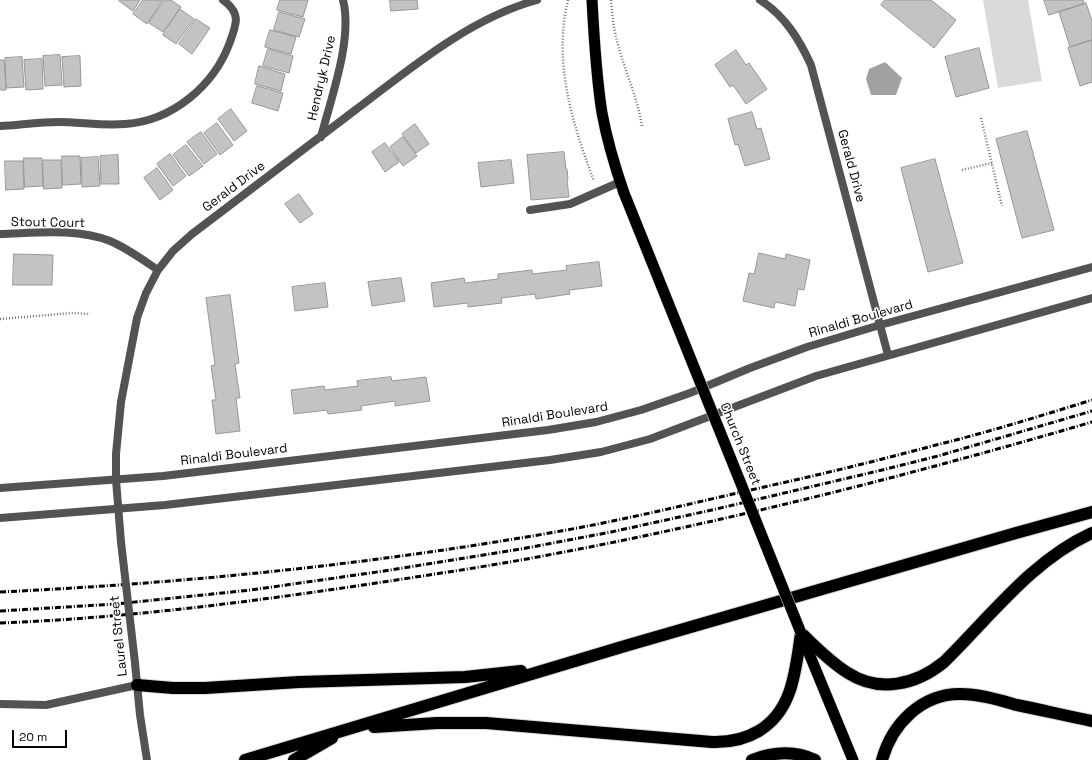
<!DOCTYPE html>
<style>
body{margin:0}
#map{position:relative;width:1092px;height:760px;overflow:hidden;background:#fff;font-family:"Space Grotesk",sans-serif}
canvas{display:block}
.scale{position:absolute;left:12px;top:730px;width:55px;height:18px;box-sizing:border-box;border:2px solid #000;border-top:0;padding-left:5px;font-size:12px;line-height:14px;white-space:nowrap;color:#000;-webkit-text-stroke:3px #fff;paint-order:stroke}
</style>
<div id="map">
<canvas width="1092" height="760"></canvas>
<div class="scale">20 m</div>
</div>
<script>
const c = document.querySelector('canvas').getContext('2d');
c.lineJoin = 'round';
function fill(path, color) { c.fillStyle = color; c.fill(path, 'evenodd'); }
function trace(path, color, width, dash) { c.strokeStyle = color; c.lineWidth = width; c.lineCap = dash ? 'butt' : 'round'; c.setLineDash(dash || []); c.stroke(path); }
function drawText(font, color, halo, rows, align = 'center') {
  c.font = font + ' "Space Grotesk",sans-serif'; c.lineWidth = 3; c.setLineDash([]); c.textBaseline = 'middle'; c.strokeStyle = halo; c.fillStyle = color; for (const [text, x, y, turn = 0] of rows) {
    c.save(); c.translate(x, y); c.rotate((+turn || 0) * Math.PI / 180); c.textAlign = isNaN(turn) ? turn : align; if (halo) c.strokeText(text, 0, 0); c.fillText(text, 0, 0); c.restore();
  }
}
const green = new Path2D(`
 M 983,0 L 1028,0 L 1042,81 L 998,88 Z`);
const water = new Path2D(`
 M 885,62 L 902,78 L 896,95 L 871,95 L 866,79 L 869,69 Z`);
const building = new Path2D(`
 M 120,0 L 140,0 L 133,11 L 119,1 Z
 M 143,0 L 163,0 L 147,24 L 133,14 Z
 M 165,0 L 171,0 L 181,7 L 163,32 L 149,23 Z
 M 280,0 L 308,0 L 303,17 L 277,10 Z
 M 390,0 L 417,0 L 418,9 L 391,11 Z
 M 885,0 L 931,0 L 956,20 L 934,48 L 881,5 Z
 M 1044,0 L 1083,0 L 1084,4 L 1049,15 Z
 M 1086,3 L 1092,21 L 1092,40 L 1070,47 L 1059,12 Z
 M 180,9 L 194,19 L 176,44 L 163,35 Z
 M 279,12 L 305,19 L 299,37 L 274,30 Z
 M 196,19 L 210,28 L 192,54 L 179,44 Z
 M 270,30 L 296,37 L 291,54 L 265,47 Z
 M 1092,40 L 1092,82 L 1080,86 L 1068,48 Z
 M 979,48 L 989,88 L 956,97 L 945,57 Z
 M 268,49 L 293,56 L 289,73 L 263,66 Z
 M 736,50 L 746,65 L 749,63 L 767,89 L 746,104 L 733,85 L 730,87 L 715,65 Z
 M 60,55 L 62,85 L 45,86 L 43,56 Z
 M 80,56 L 81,86 L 64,87 L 62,57 Z
 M 22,57 L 24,87 L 6,88 L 5,58 Z
 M 42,59 L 43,89 L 26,90 L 24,60 Z
 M 0,60 L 4,60 L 6,90 L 0,90 Z
 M 259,66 L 285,74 L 281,91 L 255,84 Z
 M 257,86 L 283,93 L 278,111 L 252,103 Z
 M 231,109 L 247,131 L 234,141 L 218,119 Z
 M 752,112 L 757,129 L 761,128 L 770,159 L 745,166 L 738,144 L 735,145 L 728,119 Z
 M 217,123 L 233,145 L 220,155 L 204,133 Z
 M 415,124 L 429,144 L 416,153 L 402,134 Z
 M 1027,131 L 1054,230 L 1022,238 L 996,139 Z
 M 201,132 L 217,154 L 204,164 L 187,142 Z
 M 403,137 L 417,156 L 403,166 L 390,147 Z
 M 385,143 L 399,162 L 385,172 L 372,152 Z
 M 186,145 L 203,166 L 189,176 L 173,155 Z
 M 564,152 L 566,169 L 567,169 L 568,179 L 567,179 L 569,197 L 531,200 L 527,155 Z
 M 170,154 L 186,176 L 173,186 L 157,164 Z
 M 118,155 L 119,184 L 101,184 L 100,156 Z
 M 62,156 L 80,156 L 81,184 L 63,185 Z
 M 98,157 L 100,186 L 82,187 L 81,158 Z
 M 24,158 L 42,158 L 43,186 L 25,187 Z
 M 935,159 L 963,263 L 928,272 L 901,168 Z
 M 43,160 L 61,160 L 62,188 L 44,189 Z
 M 511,160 L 514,183 L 481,187 L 478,163 Z
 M 5,161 L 23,161 L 24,189 L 6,190 Z
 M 157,168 L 173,190 L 160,200 L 144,178 Z
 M 299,194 L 313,214 L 300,223 L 285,204 Z
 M 759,253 L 785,259 L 786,254 L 810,260 L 804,290 L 798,289 L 795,306 L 775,302 L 774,308 L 743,301 L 749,273 L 754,274 Z
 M 14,254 L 53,255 L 52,285 L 13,285 Z
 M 599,262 L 602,286 L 569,290 L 570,294 L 536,299 L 535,294 L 501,298 L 502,303 L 468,307 L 468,303 L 434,307 L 431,283 L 464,278 L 465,283 L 498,279 L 498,274 L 532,270 L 532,274 L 567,270 L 566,266 Z
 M 401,278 L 405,301 L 372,306 L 368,282 Z
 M 325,283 L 328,307 L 295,311 L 292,287 Z
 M 230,295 L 239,363 L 235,364 L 240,398 L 236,398 L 240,431 L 216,434 L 212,400 L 216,400 L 211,366 L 215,365 L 206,298 Z
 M 391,377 L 392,381 L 426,377 L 430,401 L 395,406 L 395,401 L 361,406 L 362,410 L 328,414 L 327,410 L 294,414 L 291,390 L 324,386 L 325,390 L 358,386 L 357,381 Z`);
const path = new Path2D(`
 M 568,0 C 553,62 572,123 594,181
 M 611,0 C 612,12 613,25 616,37 C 623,67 637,95 642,126
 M 981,118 L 1002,206
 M 962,170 L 992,163
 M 0,319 L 72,313 L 90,314`);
const service = new Path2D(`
 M 530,210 L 570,204 L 620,182
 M 0,704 L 46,705 L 137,685`);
const minor = new Path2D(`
 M 760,0 C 785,16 799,39 811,65 L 888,355
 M 0,126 C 19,125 39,122 58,122 C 80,122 103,126 125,124 C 172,121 214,86 230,42 C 237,23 241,13 223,0
 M 321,137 C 331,98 353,39 343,0
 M 0,234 C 36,233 76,228 110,241 C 127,248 143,260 158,270
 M 121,542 L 116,480 L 116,454 L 121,402 L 137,318 L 146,293 L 158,270 L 173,251 L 192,234 C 246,193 300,152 354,111 C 410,69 468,19 537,0
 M 135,663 L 140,715 L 147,760`);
const tertiary = new Path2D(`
 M 0,488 L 163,476 L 548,430 L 596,422 L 641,410 L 690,393 L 750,368 L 807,347 L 880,325 L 1092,267
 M 0,518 L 165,505 L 550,460 L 601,452 L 650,439 L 816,376 L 1092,298`);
const trunk = new Path2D(`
 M 592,0 C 594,38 596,75 602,113 C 607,140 615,167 624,193
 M 801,634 L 853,760`);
const motorway = new Path2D(`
 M 801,633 C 816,647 830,662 848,673 C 879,693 916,685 944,662 C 991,616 1031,561 1092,533
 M 137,685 L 173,688 L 205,688 L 299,682 L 465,677 L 521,671
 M 374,727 L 437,723 L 486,723 L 712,742 C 747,743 776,728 789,693 C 796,674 798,653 801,633
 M 245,760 L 625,646 L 1016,533 L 1092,512
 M 294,760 L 332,738
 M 752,760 C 773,752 794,750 815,760
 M 882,760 C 892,724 921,694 960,694 C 979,694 999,700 1017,705 C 1042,710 1067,716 1092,721`);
const rail = new Path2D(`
 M 0,592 C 188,583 375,564 561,531 C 623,520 685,505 746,491 C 810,477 873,462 936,445 C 989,432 1040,416 1092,400
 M 0,611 L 116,604 L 251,590 L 384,571 L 521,549 L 611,532 L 712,510 L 878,471 L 938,456 L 1092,411
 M 0,623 C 128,618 257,601 383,582 C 429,575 476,568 521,560 C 714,525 904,477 1092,422`);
const minorBridge = new Path2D(`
 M 121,542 L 135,663`);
const trunkBridge = new Path2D(`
 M 624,193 L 801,633`);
const streetNames = [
 ["Hendryk Drive",322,78,-77],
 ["Gerald Drive",851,166,75],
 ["Gerald Drive",234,187,-37],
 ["Stout Court",48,223,1],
 ["Rinaldi Boulevard",861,319,-16],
 ["Rinaldi Boulevard",555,415,-9],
 ["Church Street",740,444,68],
 ["Rinaldi Boulevard",234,455,-7],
 ["Laurel Street",119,636,-96]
];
fill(green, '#dadada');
fill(water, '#a1a1a1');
fill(building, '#c3c3c3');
trace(building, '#979797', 1);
trace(trunk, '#dbdbdb', 12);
trace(motorway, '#dbdbdb', 14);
trace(path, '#757575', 2.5, [1, 2]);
trace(service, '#535353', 8);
trace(minor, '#535353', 8);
trace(tertiary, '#535353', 8);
trace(trunk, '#000', 11);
trace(motorway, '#000', 12);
trace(rail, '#000', 3, [6, 2, 1, 2]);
trace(trunkBridge, '#dbdbdb', 12, []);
trace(minorBridge, '#535353', 8);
trace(trunkBridge, '#000', 11);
drawText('13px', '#000', '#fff', streetNames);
</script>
